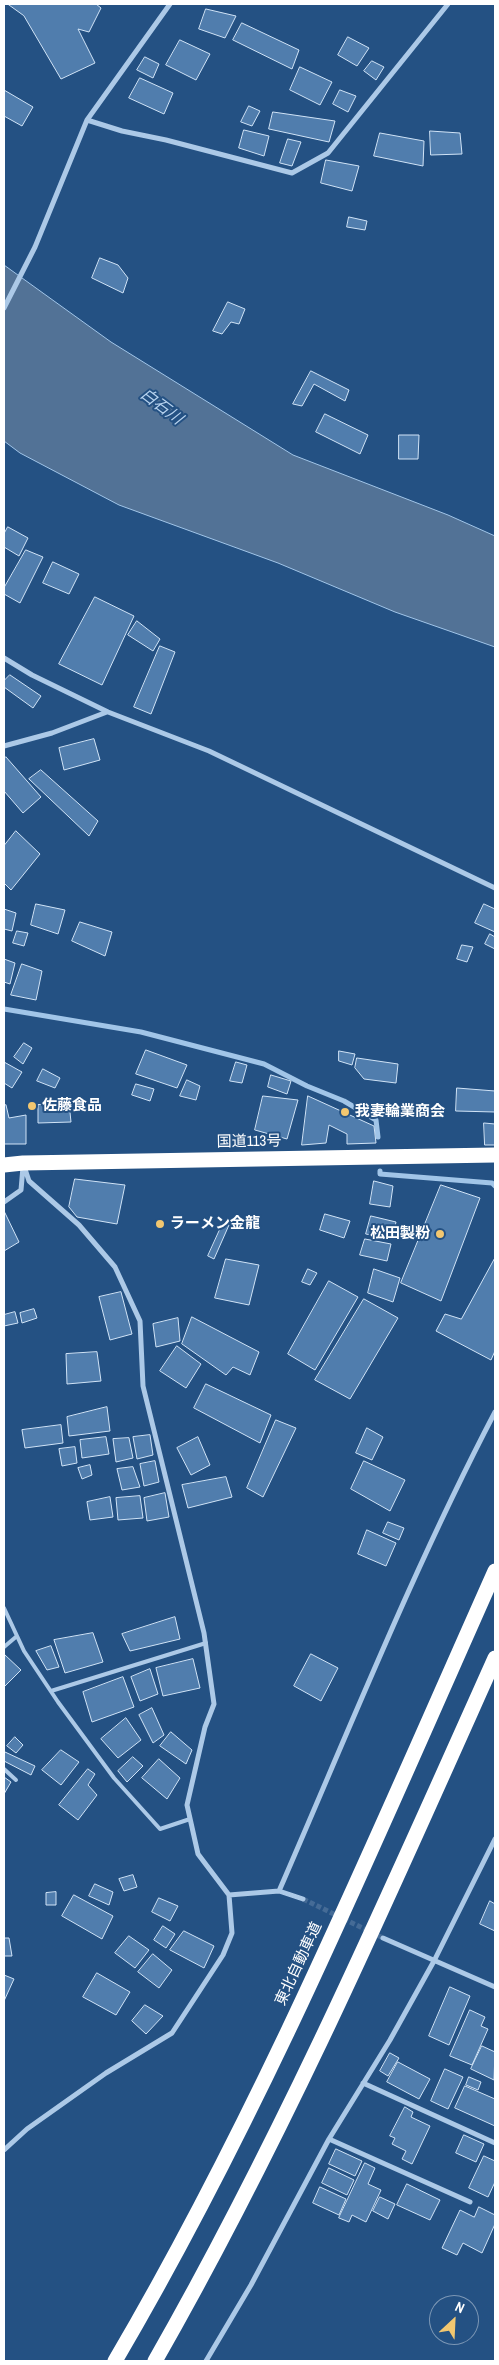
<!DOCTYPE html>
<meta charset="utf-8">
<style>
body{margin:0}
#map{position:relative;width:499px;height:2365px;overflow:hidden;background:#245183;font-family:"Archivo Narrow",sans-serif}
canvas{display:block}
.frame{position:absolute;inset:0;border:5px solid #fff;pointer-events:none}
.north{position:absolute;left:429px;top:2295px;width:50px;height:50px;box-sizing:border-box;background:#245183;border:1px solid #7c97b5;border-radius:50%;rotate:25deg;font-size:14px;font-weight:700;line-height:20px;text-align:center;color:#fff}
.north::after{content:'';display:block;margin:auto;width:18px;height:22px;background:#f2c770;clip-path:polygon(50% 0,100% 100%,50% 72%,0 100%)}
</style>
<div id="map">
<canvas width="499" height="2365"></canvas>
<div class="frame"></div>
<div class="north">N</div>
</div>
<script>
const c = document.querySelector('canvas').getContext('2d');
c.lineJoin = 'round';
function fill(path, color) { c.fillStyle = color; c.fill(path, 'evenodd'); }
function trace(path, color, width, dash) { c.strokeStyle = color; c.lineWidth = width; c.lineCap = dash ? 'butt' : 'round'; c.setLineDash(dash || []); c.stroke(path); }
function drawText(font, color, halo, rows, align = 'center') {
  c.font = font + ' "Archivo Narrow","Noto Sans JP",sans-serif'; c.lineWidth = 4; c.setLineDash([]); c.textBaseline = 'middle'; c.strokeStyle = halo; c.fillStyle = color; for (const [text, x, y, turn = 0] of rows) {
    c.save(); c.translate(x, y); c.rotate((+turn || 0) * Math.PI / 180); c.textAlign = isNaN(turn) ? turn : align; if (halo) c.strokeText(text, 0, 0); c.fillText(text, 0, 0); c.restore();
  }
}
const water = new Path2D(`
 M 4,265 L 111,342 L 293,455 L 448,515 L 495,536 L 495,647 L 395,612 L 278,563 L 119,505 L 20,453 L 4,441 Z`);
const stream = new Path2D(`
 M 4,1009 L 141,1032 L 264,1064 L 307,1086 L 344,1101 L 376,1120 L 378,1137
 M 380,1171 L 380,1174 L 492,1183 L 495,1186`);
const building = new Path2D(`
 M 8,4 L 96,4 L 101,8 L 89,32 L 78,29 L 95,63 L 61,79 L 24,16 Z
 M 206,9 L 236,16 L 225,38 L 199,29 Z
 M 242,23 L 299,50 L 292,69 L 233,40 Z
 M 348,37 L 369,48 L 357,66 L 338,55 Z
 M 180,40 L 210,54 L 196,80 L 166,65 Z
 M 145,57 L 159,64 L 153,78 L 137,70 Z
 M 372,61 L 384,67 L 376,80 L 364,71 Z
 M 300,67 L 332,82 L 320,105 L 290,90 Z
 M 140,78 L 173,93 L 164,114 L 129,98 Z
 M 4,90 L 33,107 L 22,126 L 4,116 Z
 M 340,90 L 356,96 L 348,112 L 333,104 Z
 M 249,106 L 260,111 L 252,126 L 241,122 Z
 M 273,112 L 335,121 L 329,142 L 269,129 Z
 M 244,130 L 269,136 L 264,156 L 239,148 Z
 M 430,131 L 460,133 L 462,154 L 431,155 Z
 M 380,133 L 424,141 L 423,166 L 374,156 Z
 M 288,139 L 301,142 L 292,166 L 280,163 Z
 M 326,160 L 359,166 L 352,191 L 321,183 Z
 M 349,217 L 367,221 L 365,230 L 347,227 Z
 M 100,258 L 118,265 L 128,278 L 123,293 L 92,278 Z
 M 228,302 L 245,309 L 239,324 L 231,322 L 222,334 L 213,331 Z
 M 311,371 L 349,390 L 345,401 L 314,384 L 302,406 L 293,404 Z
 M 325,414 L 368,435 L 360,454 L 316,432 Z
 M 399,435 L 419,435 L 418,459 L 399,459 Z
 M 8,527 L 28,538 L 19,556 L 4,547 L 4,534 Z
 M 26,550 L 43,557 L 20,603 L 4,594 L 4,588 Z
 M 53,562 L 79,574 L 69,594 L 43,583 Z
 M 95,597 L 134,616 L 102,685 L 59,664 Z
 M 137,621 L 160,639 L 153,651 L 128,635 Z
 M 160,646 L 175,652 L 151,714 L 134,707 Z
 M 10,675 L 41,696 L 33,708 L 4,687 L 4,681 Z
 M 94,739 L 100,760 L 64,770 L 59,748 Z
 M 6,757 L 41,797 L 23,813 L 4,791 L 4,759 Z
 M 41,770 L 98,821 L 89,836 L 29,779 Z
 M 16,831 L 40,854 L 11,890 L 4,883 L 4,846 Z
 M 36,904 L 65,910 L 58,934 L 31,925 Z
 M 484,904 L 495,909 L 495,932 L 475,923 Z
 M 4,909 L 16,913 L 12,931 L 4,929 Z
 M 80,922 L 112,932 L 105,956 L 72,941 Z
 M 17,931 L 28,933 L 24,946 L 13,943 Z
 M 490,934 L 495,937 L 495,949 L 485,944 Z
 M 462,945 L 473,947 L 467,962 L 457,959 Z
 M 4,959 L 15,963 L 10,984 L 4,982 Z
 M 22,964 L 42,971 L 36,1000 L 11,995 Z
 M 24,1043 L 32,1048 L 23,1064 L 14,1057 Z
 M 146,1050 L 187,1065 L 177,1088 L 136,1074 Z
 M 339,1051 L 355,1054 L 352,1065 L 339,1061 Z
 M 357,1058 L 398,1064 L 396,1083 L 364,1079 L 355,1068 Z
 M 4,1062 L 22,1072 L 12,1088 L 4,1083 Z
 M 236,1062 L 247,1065 L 242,1083 L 230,1081 Z
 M 43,1069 L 60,1078 L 55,1088 L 37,1081 Z
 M 271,1075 L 291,1081 L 287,1094 L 268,1087 Z
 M 187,1080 L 200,1086 L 196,1100 L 180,1096 Z
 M 136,1084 L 154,1089 L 150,1101 L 132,1095 Z
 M 457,1088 L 495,1091 L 495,1112 L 456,1111 Z
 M 263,1096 L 298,1100 L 287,1139 L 255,1130 Z
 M 308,1096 L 374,1126 L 376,1143 L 347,1144 L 347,1134 L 329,1125 L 326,1143 L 302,1145 Z
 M 69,1103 L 71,1122 L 38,1123 L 38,1105 Z
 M 6,1105 L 9,1118 L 26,1115 L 26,1144 L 4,1144 L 4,1106 Z
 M 484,1123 L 495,1124 L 495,1145 L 485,1145 Z
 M 75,1179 L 125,1185 L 117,1224 L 77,1217 L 69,1207 Z
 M 374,1181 L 393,1186 L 390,1207 L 370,1204 Z
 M 441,1185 L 480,1198 L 441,1301 L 401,1283 Z
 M 5,1213 L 19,1242 L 4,1251 L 4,1214 Z
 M 325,1214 L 350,1221 L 344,1238 L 320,1230 Z
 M 371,1216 L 396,1222 L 392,1239 L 366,1234 Z
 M 223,1223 L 229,1225 L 214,1259 L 208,1256 Z
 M 365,1239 L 391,1244 L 387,1261 L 360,1255 Z
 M 495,1258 L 495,1351 L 491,1360 L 436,1331 L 445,1314 L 461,1319 Z
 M 226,1259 L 259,1265 L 249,1305 L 215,1298 Z
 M 308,1269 L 317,1273 L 310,1285 L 302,1282 Z
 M 374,1269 L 400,1278 L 393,1302 L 368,1293 Z
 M 329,1281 L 358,1297 L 315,1370 L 288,1354 Z
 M 121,1292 L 132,1334 L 110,1340 L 99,1297 Z
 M 364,1299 L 398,1318 L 350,1399 L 315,1380 Z
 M 34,1309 L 37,1318 L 22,1323 L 20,1313 Z
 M 15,1312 L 18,1323 L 4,1326 L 4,1315 Z
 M 192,1317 L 259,1352 L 250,1375 L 233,1367 L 226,1375 L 182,1344 Z
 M 178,1318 L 180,1341 L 156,1347 L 153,1324 Z
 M 177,1346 L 201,1364 L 186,1388 L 160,1371 Z
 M 97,1352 L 101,1381 L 67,1384 L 66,1354 Z
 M 206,1384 L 271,1415 L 260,1443 L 194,1408 Z
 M 107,1407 L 110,1431 L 69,1436 L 67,1417 Z
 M 276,1420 L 296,1428 L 263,1497 L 247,1488 Z
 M 61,1425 L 63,1443 L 25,1448 L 22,1430 Z
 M 367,1428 L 383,1437 L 372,1460 L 356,1453 Z
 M 150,1435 L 153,1455 L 137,1459 L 133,1437 Z
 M 106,1437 L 109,1454 L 82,1458 L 80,1440 Z
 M 198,1437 L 210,1465 L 191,1475 L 177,1448 Z
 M 129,1438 L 133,1458 L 116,1462 L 113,1439 Z
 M 75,1447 L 77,1463 L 62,1466 L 59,1449 Z
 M 155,1461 L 159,1482 L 144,1486 L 140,1464 Z
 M 364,1461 L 405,1480 L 390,1511 L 351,1489 Z
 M 90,1465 L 92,1475 L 82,1479 L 78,1468 Z
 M 133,1467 L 140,1487 L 122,1490 L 117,1469 Z
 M 226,1477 L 232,1497 L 188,1508 L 182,1485 Z
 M 165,1493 L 169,1517 L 147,1521 L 144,1498 Z
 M 140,1496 L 143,1518 L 118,1520 L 116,1498 Z
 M 110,1497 L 113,1517 L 90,1520 L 87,1502 Z
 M 388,1522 L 404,1528 L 399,1540 L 383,1533 Z
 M 367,1530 L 396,1543 L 386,1566 L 358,1554 Z
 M 175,1617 L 180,1639 L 130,1651 L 122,1634 Z
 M 93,1633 L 103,1662 L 65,1673 L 54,1640 Z
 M 51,1646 L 59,1667 L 47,1670 L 36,1651 Z
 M 311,1654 L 338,1668 L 321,1701 L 294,1686 Z
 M 5,1655 L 21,1670 L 5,1686 L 4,1685 Z
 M 193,1659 L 200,1688 L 163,1696 L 156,1668 Z
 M 150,1669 L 158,1694 L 140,1701 L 131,1677 Z
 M 123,1677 L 134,1707 L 92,1722 L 83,1692 Z
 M 152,1708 L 164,1735 L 153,1743 L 139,1715 Z
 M 126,1718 L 141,1740 L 118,1758 L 101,1739 Z
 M 171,1732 L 192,1750 L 186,1764 L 160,1746 Z
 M 15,1737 L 23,1745 L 16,1753 L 7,1746 Z
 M 61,1750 L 79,1762 L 61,1785 L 42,1770 Z
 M 5,1752 L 35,1766 L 31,1775 L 4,1761 Z
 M 133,1757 L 143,1766 L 127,1782 L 118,1771 Z
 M 159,1759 L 180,1778 L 167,1799 L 142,1778 Z
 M 88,1769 L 95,1774 L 88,1785 L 97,1795 L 78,1820 L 59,1805 Z
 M 4,1777 L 11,1782 L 4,1794 Z
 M 133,1875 L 137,1887 L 124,1891 L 119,1879 Z
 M 95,1884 L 113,1892 L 109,1905 L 89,1896 Z
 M 56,1892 L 56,1905 L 46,1905 L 46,1893 Z
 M 74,1895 L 113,1916 L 102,1939 L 62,1916 Z
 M 159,1898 L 178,1906 L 170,1921 L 152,1912 Z
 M 490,1901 L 495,1904 L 495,1931 L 480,1924 Z
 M 163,1926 L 175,1934 L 166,1948 L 154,1940 Z
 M 184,1931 L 214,1946 L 204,1968 L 170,1950 Z
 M 129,1936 L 149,1950 L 135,1968 L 115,1953 Z
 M 4,1938 L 9,1938 L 12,1956 L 4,1956 Z
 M 153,1954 L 172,1970 L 159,1988 L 138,1972 Z
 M 97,1973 L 130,1992 L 116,2015 L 83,1997 Z
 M 4,1975 L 14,1979 L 4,2001 Z
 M 450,1987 L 470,1996 L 449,2045 L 429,2036 Z
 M 145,2005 L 163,2016 L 146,2034 L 132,2021 Z
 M 470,2010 L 485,2017 L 481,2026 L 488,2029 L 472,2065 L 450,2056 Z
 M 482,2046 L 495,2052 L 494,2080 L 471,2069 Z
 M 390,2053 L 399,2058 L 388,2076 L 380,2071 Z
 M 398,2062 L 430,2079 L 419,2099 L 387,2082 Z
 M 445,2069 L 463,2077 L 448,2109 L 431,2101 Z
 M 469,2077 L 481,2082 L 478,2090 L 466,2085 Z
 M 465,2086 L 495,2099 L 495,2126 L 455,2108 Z
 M 405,2107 L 413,2112 L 411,2117 L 430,2126 L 412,2164 L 402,2159 L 406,2151 L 392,2144 L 395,2138 L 390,2136 Z
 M 464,2135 L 484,2144 L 476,2162 L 456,2153 Z
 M 336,2149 L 362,2161 L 355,2176 L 329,2164 Z
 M 484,2156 L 495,2161 L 495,2182 L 488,2197 L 469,2188 Z
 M 365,2163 L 375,2168 L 368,2184 L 381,2190 L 366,2222 L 352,2215 L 349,2222 L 339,2218 Z
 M 329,2168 L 354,2180 L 347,2195 L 322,2183 Z
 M 407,2184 L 440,2200 L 430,2220 L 397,2205 Z
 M 320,2187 L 346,2199 L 339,2215 L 313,2203 Z
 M 380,2197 L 395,2204 L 388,2219 L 373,2211 Z
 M 479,2207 L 495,2215 L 495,2224 L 482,2253 L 463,2243 L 457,2255 L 442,2248 L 460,2210 L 474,2217 Z`);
const streetTunnel = new Path2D(`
 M 303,1899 L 383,1938`);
const lane = new Path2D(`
 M 4,1608 L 24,1651 L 58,1702 L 114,1778 L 160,1829 L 190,1819
 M 4,1647 L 17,1636
 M 51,1691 L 206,1643
 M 4,1769 L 16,1780`);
const street = new Path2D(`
 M 87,120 L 122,131 L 166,140 L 292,173 L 328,153 L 448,4
 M 4,308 L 35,247 L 87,120 L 170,4
 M 4,658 L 32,675 L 108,712 L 209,751 L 495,888
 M 4,746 L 52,733 L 107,712
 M 4,1202 L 21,1190 L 23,1167
 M 279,1891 C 349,1730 414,1567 495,1412
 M 229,1895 L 279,1891 L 303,1899
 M 383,1938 L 495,1987
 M 363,2083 L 495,2143
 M 329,2139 L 470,2202
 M 4,2150 L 27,2129 L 106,2073 L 172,2033 L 223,1955 L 232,1933 L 229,1895 L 198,1854 L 187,1805 L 205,1727 L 214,1704 L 204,1633 L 143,1386 L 140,1321 L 115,1267 L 79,1225 L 29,1181 L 24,1166
 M 206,2361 L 251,2285 L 329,2139 L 390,2040 L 434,1961 L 495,1839`);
const highway = new Path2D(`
 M 4,1165 L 23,1163 L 495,1155
 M 115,2361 C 263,2109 376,1838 495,1571
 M 155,2361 C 284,2135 389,1895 495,1658`);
const markers = [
 [32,1106,5,"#f2c770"],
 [345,1112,5,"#f2c770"],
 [160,1224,5,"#f2c770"],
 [440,1234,5,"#f2c770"]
];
const poiNames = [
 ["佐藤食品",42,1106],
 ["我妻輪業商会",355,1112],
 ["ラーメン金龍",170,1224],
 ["松田製粉",430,1234,"right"]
];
const streetNames = [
 ["国道113号",249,1142,-1],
 ["東北自動車道",299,1964,-65]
];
const waterNames = [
 ["白石川",161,407,37]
];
fill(water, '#527296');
trace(water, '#a1c5e8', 1);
trace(stream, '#a1c5e8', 5);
fill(building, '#507dad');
trace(building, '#d0e3f6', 1);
trace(streetTunnel, '#456b96', 5, [5, 2.5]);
trace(lane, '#acc9e7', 4);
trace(street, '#acc9e7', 5);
trace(highway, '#fff', 15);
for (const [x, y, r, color] of markers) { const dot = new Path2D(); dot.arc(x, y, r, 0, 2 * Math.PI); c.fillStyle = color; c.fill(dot); trace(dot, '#245183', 2); }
drawText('bold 15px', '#fff', '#245183', poiNames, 'left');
drawText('15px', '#fff', '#245183', streetNames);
drawText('italic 16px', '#b8d3ef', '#245183', waterNames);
</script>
